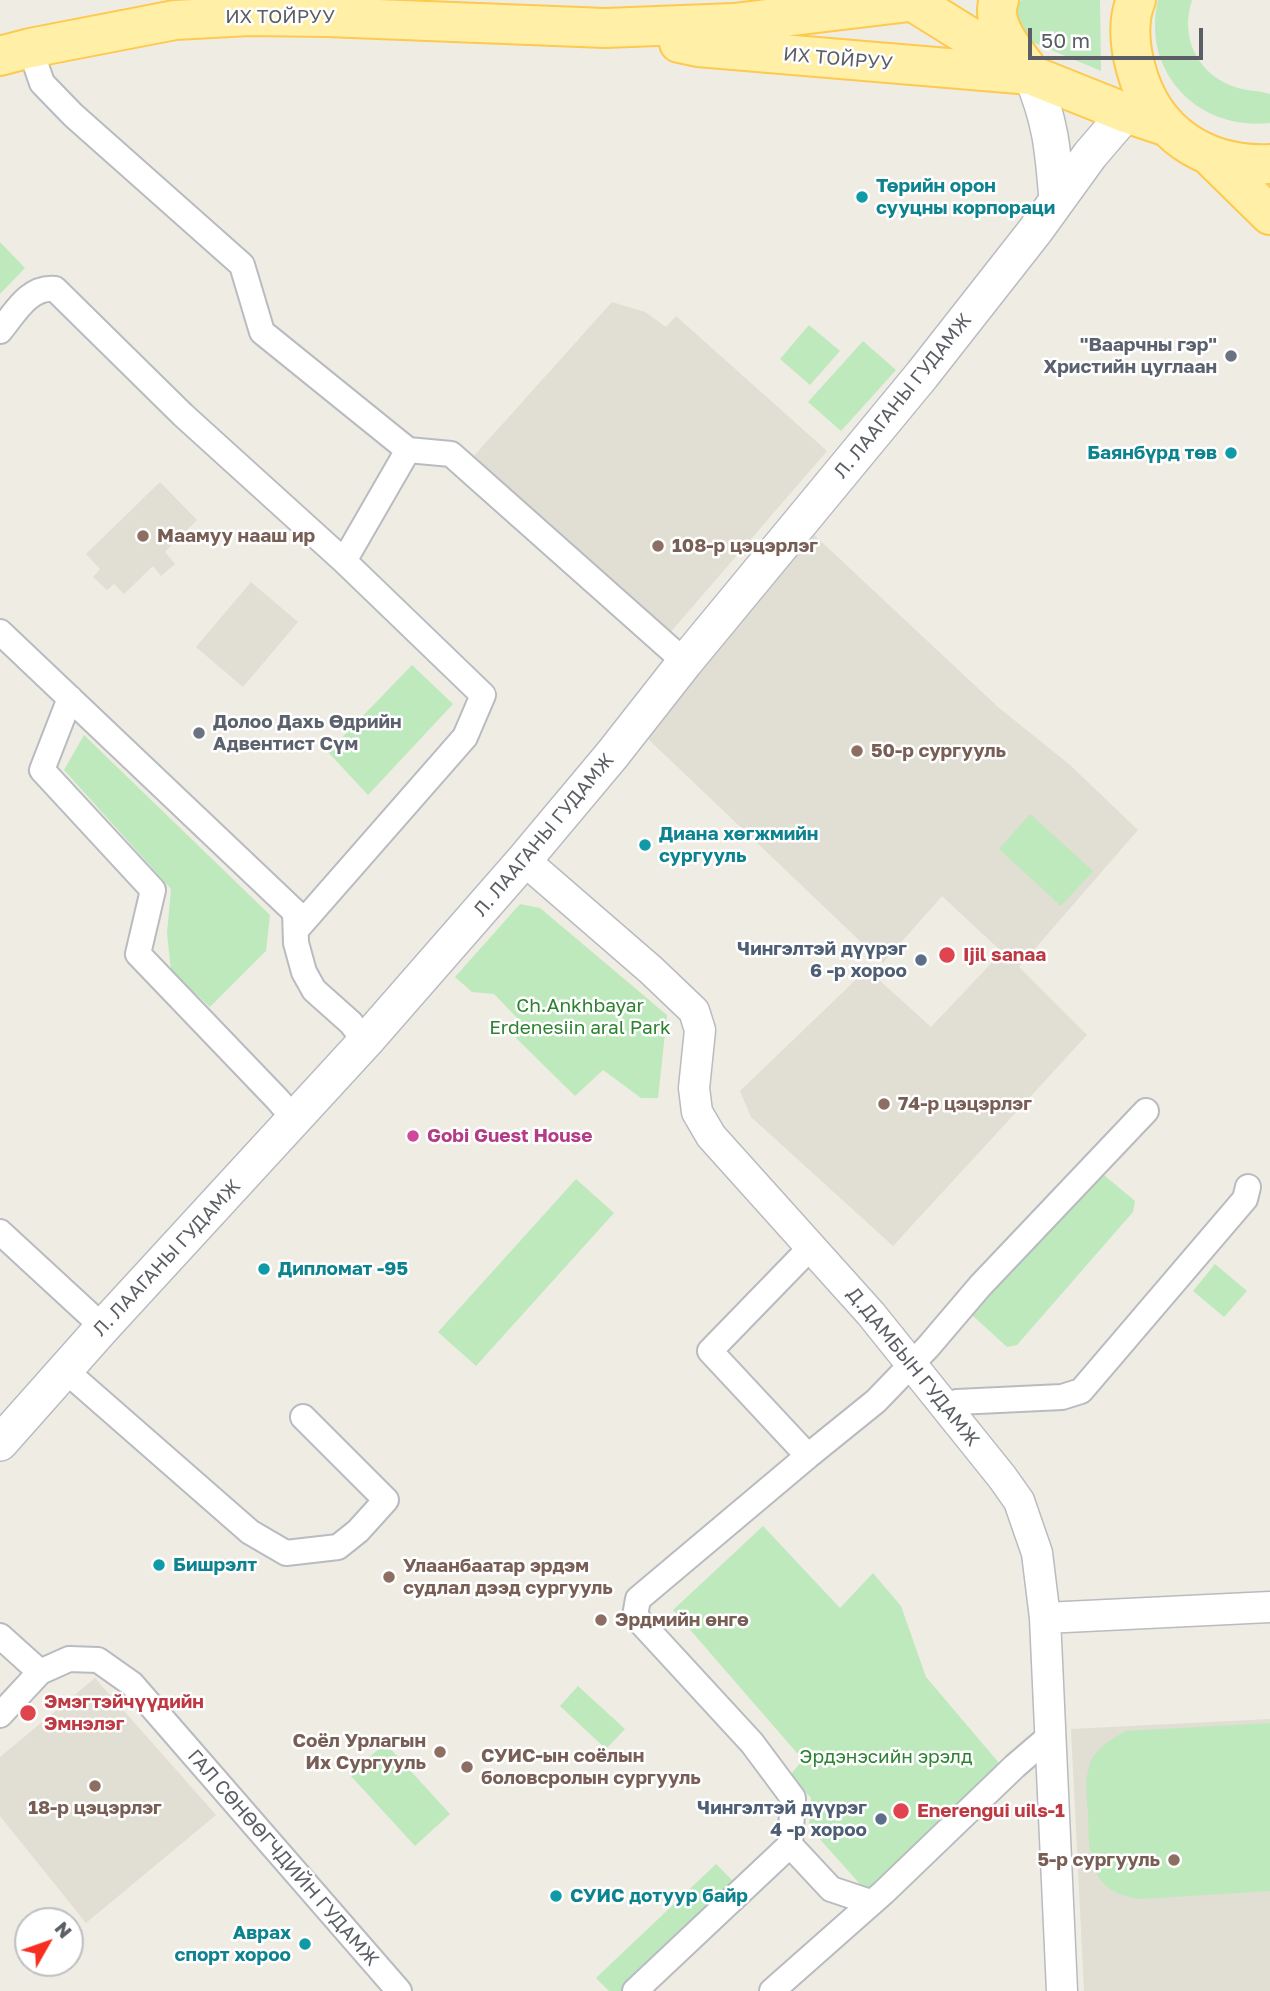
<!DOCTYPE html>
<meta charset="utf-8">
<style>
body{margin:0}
#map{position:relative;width:1270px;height:1991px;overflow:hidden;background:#efece3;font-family:"Golos Text",sans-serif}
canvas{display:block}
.north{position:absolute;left:14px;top:1907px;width:70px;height:70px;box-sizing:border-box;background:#fff;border:2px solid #bdbfc1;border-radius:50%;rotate:50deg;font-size:19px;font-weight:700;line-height:28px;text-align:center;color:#5b5f65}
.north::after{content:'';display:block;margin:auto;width:24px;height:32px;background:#f72e21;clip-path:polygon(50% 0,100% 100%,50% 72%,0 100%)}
.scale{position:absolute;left:1028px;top:28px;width:175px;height:32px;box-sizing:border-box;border:4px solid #5b5f65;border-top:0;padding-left:9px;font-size:21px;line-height:24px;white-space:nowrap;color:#5b5f65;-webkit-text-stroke:5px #fff;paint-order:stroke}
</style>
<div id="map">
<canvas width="1270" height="1991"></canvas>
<div class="north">N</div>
<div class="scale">50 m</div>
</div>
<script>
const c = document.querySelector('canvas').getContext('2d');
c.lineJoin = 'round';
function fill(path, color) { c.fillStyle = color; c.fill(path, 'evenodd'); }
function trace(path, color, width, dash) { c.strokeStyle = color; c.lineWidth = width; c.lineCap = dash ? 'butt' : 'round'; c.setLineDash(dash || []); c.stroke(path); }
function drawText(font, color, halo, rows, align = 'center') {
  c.font = font + ' "Golos Text",sans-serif'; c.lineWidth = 5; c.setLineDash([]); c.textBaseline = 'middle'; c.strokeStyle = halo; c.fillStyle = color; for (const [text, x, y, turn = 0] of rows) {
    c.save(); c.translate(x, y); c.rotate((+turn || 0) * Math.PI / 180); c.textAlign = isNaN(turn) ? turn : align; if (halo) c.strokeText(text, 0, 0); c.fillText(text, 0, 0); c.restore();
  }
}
const education = new Path2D(`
 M 612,302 L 645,312 L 666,327 L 676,316 L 827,451 L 669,634 L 472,458 Z
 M 160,482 L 197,520 L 165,552 L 175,564 L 161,576 L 153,566 L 124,594 L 114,584 L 107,590 L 93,577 L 100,569 L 86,554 Z
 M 811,532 L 998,707 L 1070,765 L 1138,830 L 1019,967 L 1087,1035 L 893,1246 L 751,1117 L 740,1091 L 867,969 L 931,1027 L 1002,952 L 942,896 L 883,963 L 646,737 Z
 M 251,582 L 298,622 L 243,687 L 196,647 Z
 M 95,1678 L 216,1815 L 86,1923 L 0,1816 L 0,1757 Z
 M 1270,1719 L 1270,1991 L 1084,1991 L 1071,1729 Z`);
const green = new Path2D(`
 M 1023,0 L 1100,0 L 1101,71 L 1023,38 L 1012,3 Z
 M 1158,0 L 1192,0 C 1180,36 1196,72 1232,86 C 1244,91 1258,90 1270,94 L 1270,123 C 1198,131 1141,72 1158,0 Z
 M 0,242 L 25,268 L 0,294 Z
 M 809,325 L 840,351 L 810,385 L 780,359 Z
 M 863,341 L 896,370 L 841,431 L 808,402 Z
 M 412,665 L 453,704 L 368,795 L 328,752 Z
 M 84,735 L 270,915 L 266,951 L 210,1007 L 171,971 L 167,933 L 171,889 L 64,770 Z
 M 1030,814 L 1093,871 L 1061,906 L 999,849 Z
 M 520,904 L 540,908 L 667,1015 L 658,1098 L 641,1098 L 603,1070 L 575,1096 L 516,1038 L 523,1024 L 494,994 L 472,992 L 455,977 Z
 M 1098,1170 L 1135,1201 L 1133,1212 L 1017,1345 L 1007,1347 L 972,1315 Z
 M 576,1179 L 614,1213 L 476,1366 L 438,1332 Z
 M 1215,1264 L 1247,1291 L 1224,1317 L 1193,1291 Z
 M 763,1526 L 840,1608 L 873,1573 L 901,1606 L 926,1677 L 999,1763 L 867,1892 L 809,1827 L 811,1798 L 790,1775 L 803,1760 L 673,1610 Z
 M 578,1686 L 625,1729 L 606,1749 L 560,1706 Z
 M 1270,1723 L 1270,1891 L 1139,1899 C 1088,1892 1089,1855 1088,1813 C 1087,1797 1084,1779 1090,1764 C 1095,1748 1112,1739 1126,1731 Z
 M 385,1743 L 450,1814 L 415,1846 L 350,1775 Z
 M 716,1864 L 735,1883 L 622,1991 L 609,1991 L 596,1978 Z`);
const minor = new Path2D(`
 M 30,48 L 42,83 L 73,115 L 242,265 L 262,332 L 408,450 L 451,454 L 685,662
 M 0,331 C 15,313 29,286 55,289 L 183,415 L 344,561
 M 0,632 L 295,912 L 296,943 L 304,972 L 314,990 L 351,1023 L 365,1042
 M 70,698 L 42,770 L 153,890 L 138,954 L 278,1100 L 295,1120
 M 296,930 L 465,737 L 483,695 L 344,561 L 408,450
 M 0,1232 L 103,1327
 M 66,1371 L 250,1532 L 286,1553 L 338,1547 L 358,1531 L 386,1500 L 303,1417
 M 946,1407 L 957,1402 L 1062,1397 L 1081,1391 L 1245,1199 L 1248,1187
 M 808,1456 L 876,1401 L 928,1347 L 980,1286 L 1146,1111
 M 0,1636 L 40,1672 L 69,1659 L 98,1660 L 132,1684 L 399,1991
 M 0,1715 L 40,1672
 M 790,1845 L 793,1798 L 752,1743 L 635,1616 L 638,1599 L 808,1456 L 710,1351 L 811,1247
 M 635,1991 L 790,1845 L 831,1889 L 870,1902
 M 772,1991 L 884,1892 L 1015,1766 L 1050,1736`);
const tertiary = new Path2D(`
 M 524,860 L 651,970 L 694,1011 L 700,1030 L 694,1088 L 697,1112 L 711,1136 L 871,1314 L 1002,1477 L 1019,1501 L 1037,1553 L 1045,1618 L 1062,1991
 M 1045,1618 L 1270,1607`);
const secondary = new Path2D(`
 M 1031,75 C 1051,121 1053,151 1057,200
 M 0,1443 L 103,1327 L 365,1042 L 524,860 L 612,755 L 685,662 L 922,375 L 1035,231 L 1090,155 L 1126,113`);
const primary = new Path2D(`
 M 910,0 L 1031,75 L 1126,113 L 1165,126
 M 999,0 C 990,24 1013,49 1026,67
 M 1136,0 C 1127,21 1130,48 1136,69 C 1153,133 1205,167 1270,164
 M 679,43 L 698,47 L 1031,75
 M 0,56 L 30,48 L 175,20 L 249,16 L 327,17 L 605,28 L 734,23 L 926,0
 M 1211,157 L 1270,215`);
const markers = [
 [862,197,7,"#0f9aa8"],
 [1231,356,7,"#6b7280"],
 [1231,453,7,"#0f9aa8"],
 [143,536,7,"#8d6e63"],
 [658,546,7,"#8d6e63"],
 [199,733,7,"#6b7280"],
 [857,751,7,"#8d6e63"],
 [645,845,7,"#0f9aa8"],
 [947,955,9,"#e0444e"],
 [921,960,7,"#5c6f8a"],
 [884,1104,7,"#8d6e63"],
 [413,1136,7,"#d1479c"],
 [264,1269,7,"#0f9aa8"],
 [159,1565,7,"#0f9aa8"],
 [389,1577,7,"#8d6e63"],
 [601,1620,7,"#8d6e63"],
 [28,1713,9,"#e0444e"],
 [440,1752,7,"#8d6e63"],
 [467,1767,7,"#8d6e63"],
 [95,1786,7,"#8d6e63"],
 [901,1811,9,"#e0444e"],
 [881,1819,7,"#5c6f8a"],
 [1174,1860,7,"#8d6e63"],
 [556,1896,7,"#0f9aa8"],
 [305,1944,7,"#0f9aa8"]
];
const streetNames = [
 ["ИХ ТОЙРУУ",280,17],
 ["ИХ ТОЙРУУ",838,59,5],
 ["Л. ЛААГАНЫ ГУДАМЖ",903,396,-51],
 ["Л. ЛААГАНЫ ГУДАМЖ",544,835,-50],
 ["Л. ЛААГАНЫ ГУДАМЖ",167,1258,-47],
 ["Д.ДАМБЫН ГУДАМЖ",913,1367,51],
 ["ГАЛ СӨНӨӨГЧДИЙН ГУДАМЖ",283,1858,49]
];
const cultureNames = [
 ["Төрийн орон",876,186],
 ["сууцны корпораци",876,208],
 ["Баянбүрд төв",1217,453,"right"],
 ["Диана хөгжмийн",659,834],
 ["сургууль",659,856],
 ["Дипломат -95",278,1269],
 ["Бишрэлт",173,1565],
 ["СУИС дотуур байр",570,1896],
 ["Аврах",291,1933,"right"],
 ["спорт хороо",291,1955,"right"]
];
const worshipNames = [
 ["\"Ваарчны гэр\"",1217,345],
 ["Христийн цуглаан",1217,367],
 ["Долоо Дахь Өдрийн",213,722,"left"],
 ["Адвентист Сүм",213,744,"left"]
];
const educationNames = [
 ["Маамуу нааш ир",157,536],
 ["108-р цэцэрлэг",672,546],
 ["50-р сургууль",871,751],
 ["74-р цэцэрлэг",898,1104],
 ["Улаанбаатар эрдэм",403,1566],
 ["судлал дээд сургууль",403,1588],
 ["Эрдмийн өнгө",615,1620],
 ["Соёл Урлагын",426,1741,"right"],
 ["Их Сургууль",426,1763,"right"],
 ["СУИС-ын соёлын",481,1756],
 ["боловсролын сургууль",481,1778],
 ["18-р цэцэрлэг",95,1808,"center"],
 ["5-р сургууль",1160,1860,"right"]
];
const serviceNames = [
 ["Чингэлтэй дүүрэг",907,949],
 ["6 -р хороо",907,971],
 ["Чингэлтэй дүүрэг",867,1808],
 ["4 -р хороо",867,1830]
];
const healthNames = [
 ["Ijil sanaa",963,955],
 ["Эмэгтэйчүүдийн",44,1702],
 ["Эмнэлэг",44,1724],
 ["Enerengui uils-1",917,1811]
];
const parkNames = [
 ["Ch.Ankhbayar",580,1006],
 ["Erdenesiin aral Park",580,1028],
 ["Эрдэнэсийн эрэлд",886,1757]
];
const hotelNames = [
 ["Gobi Guest House",427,1136]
];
fill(education, '#e1ded3');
fill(green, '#bee9bd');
trace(minor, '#b8bbc0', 28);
trace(tertiary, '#b8bbc0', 33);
trace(secondary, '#b8bcc2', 38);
trace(primary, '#fdc94e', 42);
trace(minor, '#fff', 24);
trace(tertiary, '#fff', 30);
trace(secondary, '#fff', 35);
trace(primary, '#ffefa7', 38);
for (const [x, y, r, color] of markers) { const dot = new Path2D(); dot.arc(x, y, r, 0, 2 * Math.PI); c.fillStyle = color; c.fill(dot); trace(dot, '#fff', 2.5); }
drawText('19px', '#5b5f65', '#fff', streetNames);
drawText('bold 19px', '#0d838f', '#fff', cultureNames, 'left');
drawText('bold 19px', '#5b616d', '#fff', worshipNames, 'right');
drawText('bold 19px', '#785e54', '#fff', educationNames, 'left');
drawText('bold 19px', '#4e5e75', '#fff', serviceNames, 'right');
drawText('bold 19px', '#be3a42', '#fff', healthNames, 'left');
drawText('19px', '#2d8230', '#fff', parkNames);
drawText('bold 19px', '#b23c85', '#fff', hotelNames, 'left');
</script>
